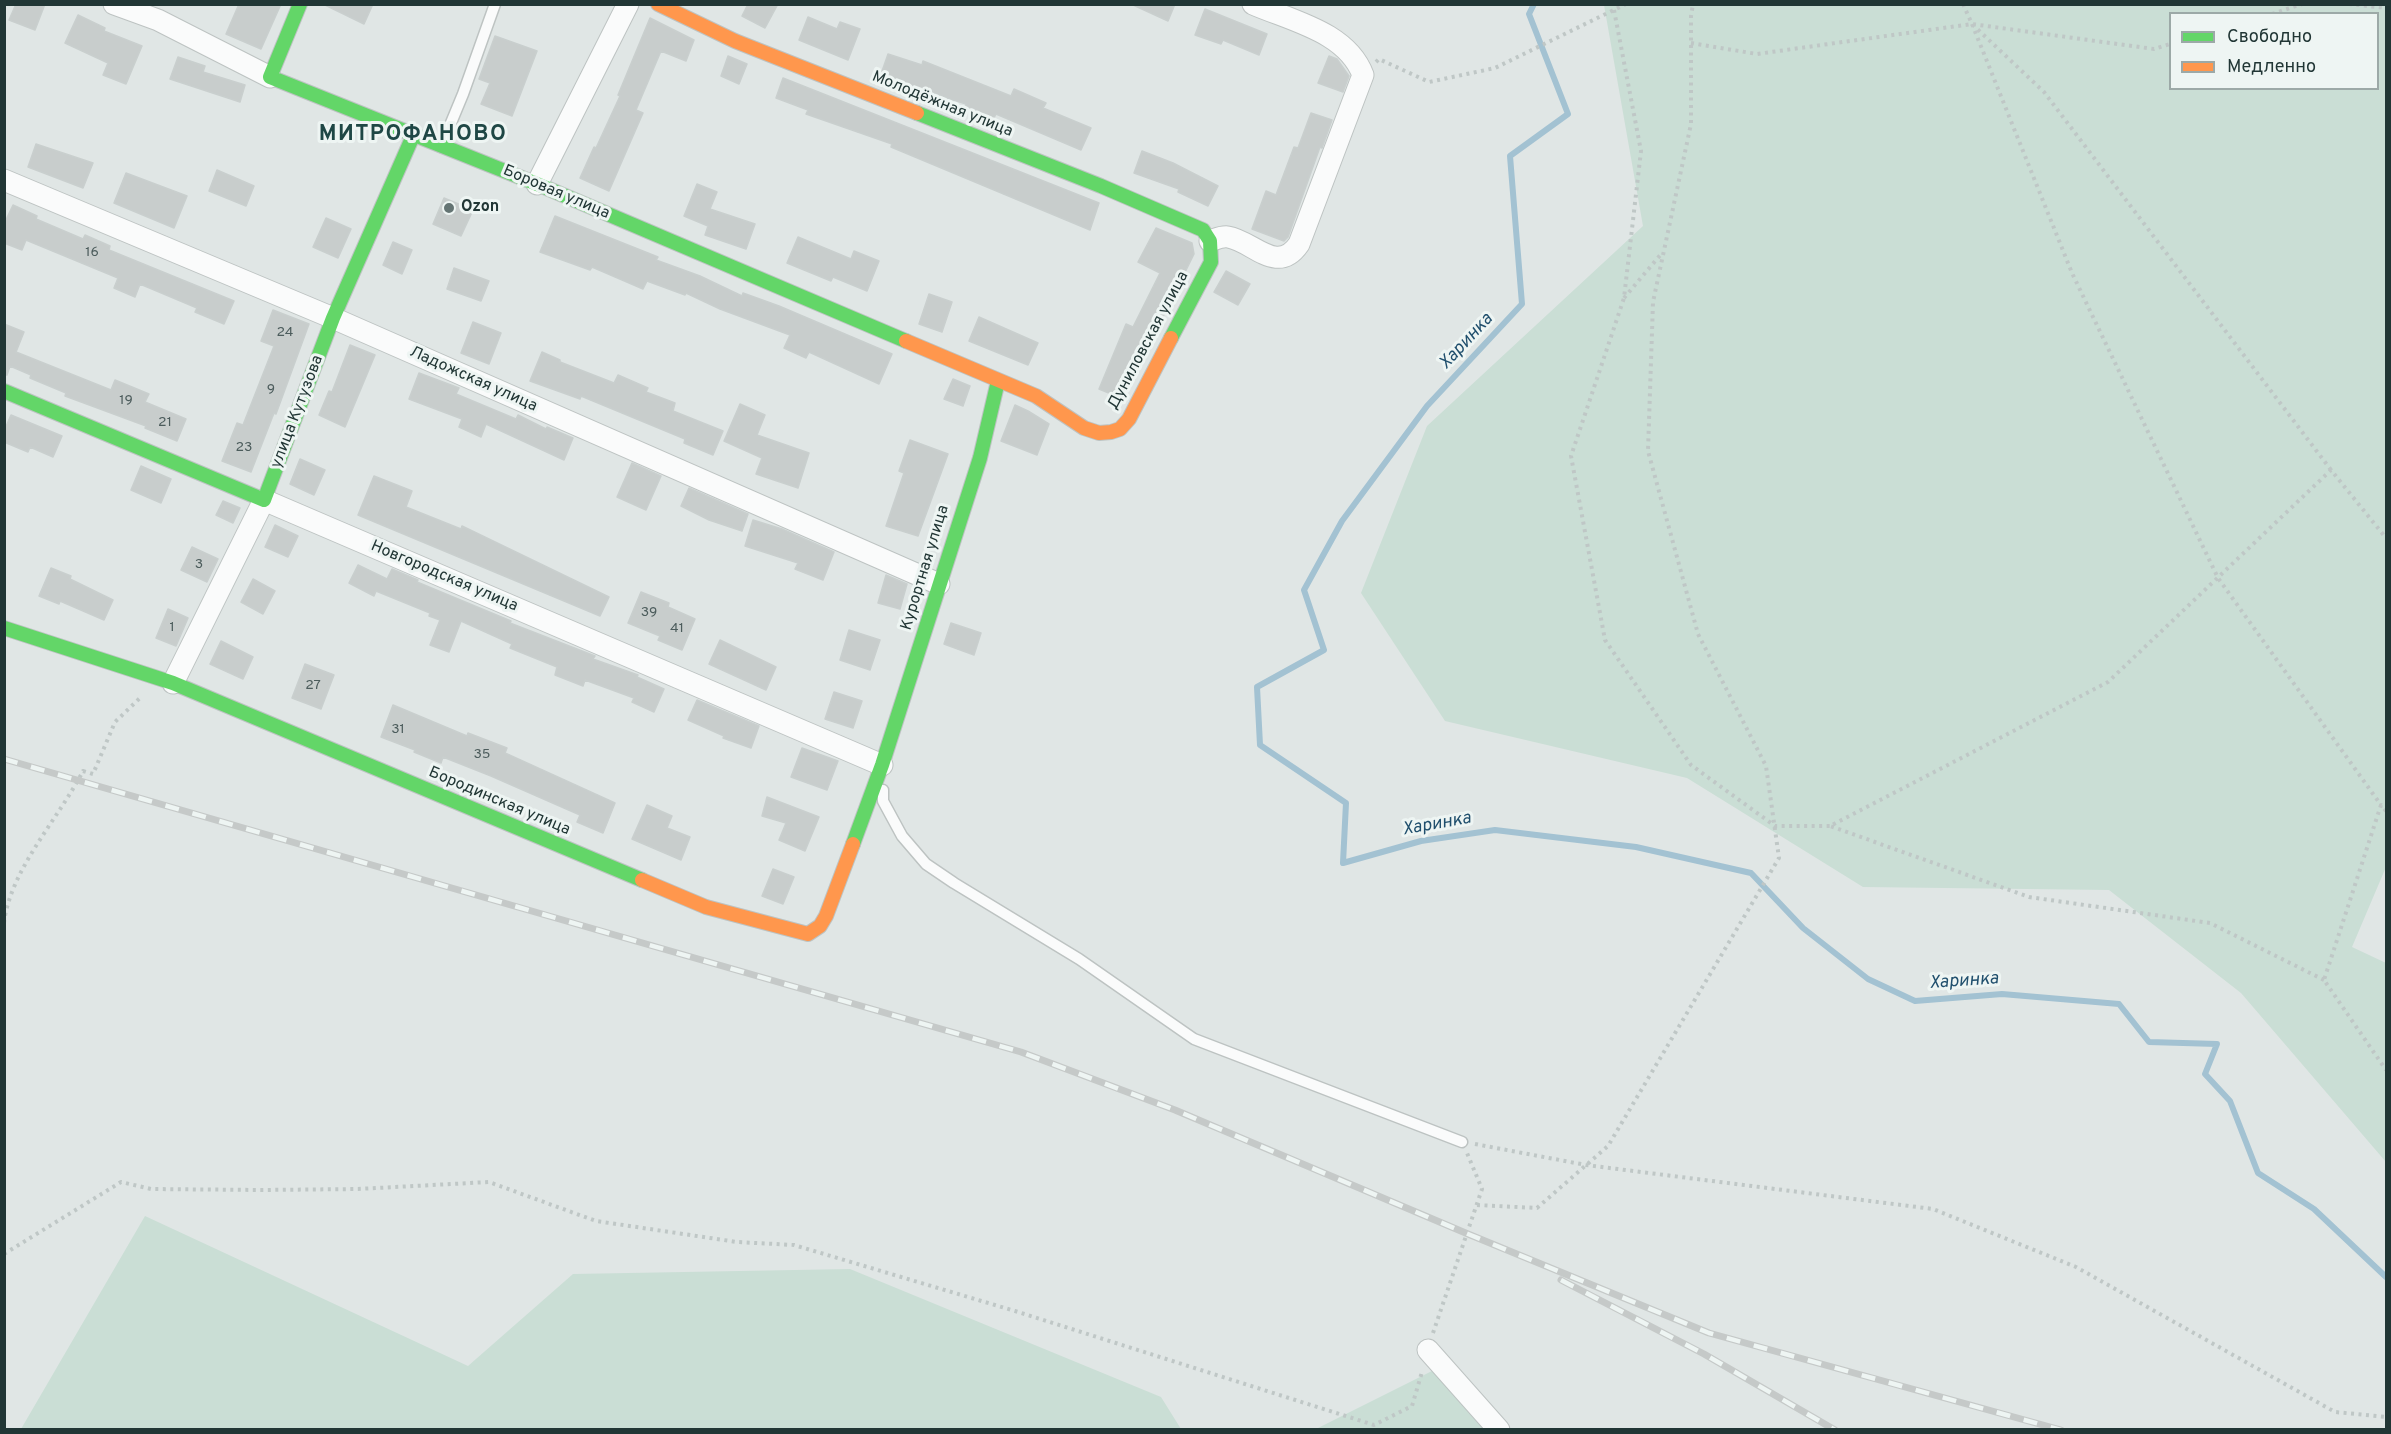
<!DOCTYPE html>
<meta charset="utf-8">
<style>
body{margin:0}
#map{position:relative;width:2391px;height:1434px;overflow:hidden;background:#e0e6e5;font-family:Overpass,sans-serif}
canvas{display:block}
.frame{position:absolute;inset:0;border:6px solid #213635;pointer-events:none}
.legend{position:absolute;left:2169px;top:12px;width:210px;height:78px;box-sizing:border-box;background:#eef5f3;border:2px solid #9ca9a7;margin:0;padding:8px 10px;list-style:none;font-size:18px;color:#213635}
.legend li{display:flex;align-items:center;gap:12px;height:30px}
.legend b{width:30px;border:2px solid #9ca9a7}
</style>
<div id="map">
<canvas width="2391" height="1434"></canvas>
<div class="frame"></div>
<ul class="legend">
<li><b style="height:8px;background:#63d668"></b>Свободно</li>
<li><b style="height:8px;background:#ff974d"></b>Медленно</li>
</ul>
</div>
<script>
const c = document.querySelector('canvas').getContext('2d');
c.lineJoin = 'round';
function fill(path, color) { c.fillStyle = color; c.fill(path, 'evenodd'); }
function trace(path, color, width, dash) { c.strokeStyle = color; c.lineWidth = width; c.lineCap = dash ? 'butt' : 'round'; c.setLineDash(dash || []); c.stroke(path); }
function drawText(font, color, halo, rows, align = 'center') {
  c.font = font + ' Overpass,sans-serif'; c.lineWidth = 6; c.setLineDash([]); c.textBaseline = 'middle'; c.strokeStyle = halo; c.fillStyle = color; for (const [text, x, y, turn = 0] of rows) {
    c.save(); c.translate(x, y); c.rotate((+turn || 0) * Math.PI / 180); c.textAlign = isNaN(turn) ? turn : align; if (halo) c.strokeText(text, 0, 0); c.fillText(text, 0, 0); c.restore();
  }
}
const green = new Path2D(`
 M 1604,5 L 2386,5 L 2386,867 L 2352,947 L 2386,963 L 2386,1162 L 2241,993 L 2109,890 L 1863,887 L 1687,778 L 1445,721 L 1361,593 L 1427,426 L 1643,226 ZM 2170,14 L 2378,14 L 2378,88 L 2170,88 Z
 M 145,1216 L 468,1366 L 573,1274 L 850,1269 L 1161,1397 L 1181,1429 L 21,1429 Z
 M 1436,1369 L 1483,1429 L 1314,1430 Z`);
const stream = new Path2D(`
 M 1534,4 L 1529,14 L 1568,114 L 1510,156 L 1522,304 L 1427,406 L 1342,521 L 1304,590 L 1324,650 L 1257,687 L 1260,745 L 1346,803 L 1343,863 L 1421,841 L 1495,830 L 1636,847 L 1751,873 L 1803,928 L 1868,979 L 1915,1001 L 2002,994 L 2119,1004 L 2149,1042 L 2217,1044 L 2205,1074 L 2230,1101 L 2258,1173 L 2314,1209 L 2386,1277`);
const building = new Path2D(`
 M 16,4 L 45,4 L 35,30 L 9,20 Z
 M 239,4 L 281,4 L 261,49 L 226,34 Z
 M 323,4 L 373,4 L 364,24 Z
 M 748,4 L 778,4 L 765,28 L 742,16 Z
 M 1131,4 L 1175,4 L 1168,21 Z
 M 1205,9 L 1267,34 L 1259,55 L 1223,40 L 1221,44 L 1195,35 Z
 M 78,15 L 105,28 L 104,31 L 142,46 L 126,84 L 103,75 L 108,63 L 65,43 Z
 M 808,17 L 837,29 L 840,22 L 860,29 L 848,60 L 799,40 Z
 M 650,18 L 694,40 L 686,61 L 661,51 L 636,110 L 643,113 L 609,191 L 580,178 L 594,147 L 596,148 L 620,96 L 618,95 Z
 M 495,36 L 537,51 L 512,116 L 481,104 L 490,83 L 479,79 Z
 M 888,54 L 922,65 L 923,61 L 1011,96 L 1014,89 L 1046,103 L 1043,108 L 1091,128 L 1081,150 L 996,114 L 994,118 L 965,106 L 966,104 L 880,77 Z
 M 728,56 L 747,64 L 739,84 L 721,76 Z
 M 1329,56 L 1337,59 L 1349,76 L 1343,92 L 1318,83 Z
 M 178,57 L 205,66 L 203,72 L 245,85 L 240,102 L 170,79 Z
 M 783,78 L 1099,203 L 1090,230 L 891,147 L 892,144 L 806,114 L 808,110 L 776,98 Z
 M 1311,113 L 1332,120 L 1322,148 L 1320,147 L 1288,237 L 1284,241 L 1252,229 L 1266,191 L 1276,195 L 1294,147 L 1298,148 Z
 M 36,144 L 93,163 L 83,188 L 28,167 Z
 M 1142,151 L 1173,163 L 1218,186 L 1208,206 L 1178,192 L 1179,189 L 1134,173 Z
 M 217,170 L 254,186 L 246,206 L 209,191 Z
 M 126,173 L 187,196 L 174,228 L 114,203 Z
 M 697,184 L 717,192 L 710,209 L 755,224 L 746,249 L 705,235 L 708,226 L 684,216 Z
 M 444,198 L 473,210 L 461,236 L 433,224 Z
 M 13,205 L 37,216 L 36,219 L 83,239 L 85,235 L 110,246 L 109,250 L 234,301 L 224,324 L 195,312 L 197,308 L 140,284 L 135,297 L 114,288 L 118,278 L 26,240 L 22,250 L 4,243 L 4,224 Z
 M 555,216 L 658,257 L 656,260 L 700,276 L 742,296 L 743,293 L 779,306 L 892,354 L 879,384 L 809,352 L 806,358 L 784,348 L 790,335 L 720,309 L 686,293 L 685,295 L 647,281 L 643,289 L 592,267 L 590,270 L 540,252 Z
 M 326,218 L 351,229 L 338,258 L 313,247 Z
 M 1156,228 L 1192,243 L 1194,254 L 1161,321 L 1157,319 L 1121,398 L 1099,389 L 1126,324 L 1133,327 L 1160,273 L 1138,262 Z
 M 798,237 L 851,259 L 854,251 L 879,261 L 867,291 L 833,277 L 831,281 L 787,263 Z
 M 393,242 L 412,250 L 402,274 L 383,265 Z
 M 454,268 L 489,281 L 481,301 L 447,289 Z
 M 1226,271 L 1250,284 L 1238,305 L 1214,292 Z
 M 929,294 L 952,302 L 942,332 L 919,324 Z
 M 273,310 L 309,324 L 276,414 L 274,413 L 251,472 L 222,461 L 237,423 L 243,425 L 274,346 L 261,341 Z
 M 979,317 L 1038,343 L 1028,365 L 969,341 Z
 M 473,322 L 501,333 L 489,364 L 461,353 Z
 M 4,324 L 24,332 L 16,352 L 111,390 L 115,380 L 149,394 L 145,402 L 186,419 L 177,441 L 145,428 L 146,426 L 65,396 L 66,393 L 30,378 L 31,375 L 10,366 L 7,375 L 4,375 Z
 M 350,345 L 375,355 L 345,427 L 319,415 L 329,391 L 332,392 Z
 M 542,352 L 560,360 L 560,362 L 614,383 L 618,375 L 648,388 L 646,392 L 675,403 L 673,411 L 723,431 L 713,455 L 684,443 L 685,439 L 581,396 L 580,399 L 530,381 Z
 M 419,373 L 459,388 L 456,394 L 516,419 L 518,415 L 546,429 L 547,427 L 573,438 L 564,460 L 486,424 L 481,437 L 459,427 L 462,419 L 409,399 Z
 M 953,379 L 970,386 L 963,406 L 944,399 Z
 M 740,404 L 765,415 L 757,435 L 809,453 L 798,488 L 756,474 L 762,458 L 724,441 Z
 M 1015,405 L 1028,411 L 1049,424 L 1037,455 L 1001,441 Z
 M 11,415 L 62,436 L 53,457 L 30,447 L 28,452 L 4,442 L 4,431 Z
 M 910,440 L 948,454 L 918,536 L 886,526 L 904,473 L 899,471 Z
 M 300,459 L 325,470 L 314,495 L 290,484 Z
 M 632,463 L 661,476 L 646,510 L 617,497 Z
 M 141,466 L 171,479 L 161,503 L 131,490 Z
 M 374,476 L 412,491 L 406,507 L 461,529 L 462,526 L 609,597 L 600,616 L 358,515 Z
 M 689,488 L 748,514 L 742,531 L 709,520 L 681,506 Z
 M 223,501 L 240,508 L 233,523 L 216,515 Z
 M 753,520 L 782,529 L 834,552 L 823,580 L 795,569 L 798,563 L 745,546 Z
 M 275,525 L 298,536 L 288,557 L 265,547 Z
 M 192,547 L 218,559 L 207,582 L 181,570 Z
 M 358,565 L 387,579 L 392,569 L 418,580 L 417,582 L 511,621 L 510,623 L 595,656 L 593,659 L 638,675 L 637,677 L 664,689 L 654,712 L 632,702 L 634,698 L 585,680 L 583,686 L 555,675 L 557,667 L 510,648 L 512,644 L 461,621 L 449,652 L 430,645 L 440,620 L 429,616 L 430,613 L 376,591 L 374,596 L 349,583 Z
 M 51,568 L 71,576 L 70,579 L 113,600 L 104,620 L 60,601 L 59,604 L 39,596 Z
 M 886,575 L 907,584 L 900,609 L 878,603 Z
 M 253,579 L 275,591 L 263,614 L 241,602 Z
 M 641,592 L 669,603 L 668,607 L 695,619 L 682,650 L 658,640 L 660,636 L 628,623 Z
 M 168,609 L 188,618 L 176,646 L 156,638 Z
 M 951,623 L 981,633 L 974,655 L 944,644 Z
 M 849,630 L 880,640 L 870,670 L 840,660 Z
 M 720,640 L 776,667 L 766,690 L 709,664 Z
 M 221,641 L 253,657 L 243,679 L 210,664 Z
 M 305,664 L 334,675 L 321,709 L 292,698 Z
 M 834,692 L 862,701 L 853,728 L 825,719 Z
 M 697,700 L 759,726 L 751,748 L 723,738 L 724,736 L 688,720 Z
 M 393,705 L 467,736 L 468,733 L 507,748 L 505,753 L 615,803 L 603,833 L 577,822 L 580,815 L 491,776 L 443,757 L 441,763 L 414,752 L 415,750 L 381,737 Z
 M 802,748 L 838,761 L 827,790 L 791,777 Z
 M 767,797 L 819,817 L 805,851 L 779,840 L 786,823 L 762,816 Z
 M 647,805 L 672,816 L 667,828 L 690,837 L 681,860 L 632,839 Z
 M 773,869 L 794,877 L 783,904 L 762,896 Z`);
const path = new Path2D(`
 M 1963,4 L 1972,24 L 2044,92 L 2331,470
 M 2349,4 L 2386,8
 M 1614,10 L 1641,151 L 1624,298 L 1571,456 L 1605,640 L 1691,765 L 1775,826 L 1830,826
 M 2272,14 L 2302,4
 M 1972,24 L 2072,273 L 2218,578 L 2381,805
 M 1691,43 L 1757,54 L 1972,24 L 2154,49 L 2170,44
 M 1376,62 L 1379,59 L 1429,82 L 1495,68 L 1626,4
 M 1624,298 L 1662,253
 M 2386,811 L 2381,805 L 2324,980 L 2386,1070
 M 4,923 C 10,870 59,818 83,771 L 93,774 L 115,722 L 141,697
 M 2324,980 L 2210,923 L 2029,897 L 1830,826 L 2108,682 L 2331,470 L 2386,538
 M 1475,1144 L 1586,1165 L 1933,1209 L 2076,1267 L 2335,1412 L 2386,1417
 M 1477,1205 L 1537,1208 L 1608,1146 L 1779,858 L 1766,766 L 1698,634 L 1648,451 L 1653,302 L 1691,124 L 1691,16 L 1693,4
 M 4,1254 L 121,1182 L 151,1189 L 262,1190 L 358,1189 L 489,1182 L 596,1221 L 737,1242 L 794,1245 L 1015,1311 L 1374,1425 L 1412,1406 L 1422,1372
 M 1433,1333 L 1482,1189 L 1467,1153`);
const lane = new Path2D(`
 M 441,147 L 463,94 L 495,4
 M 883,790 L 883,801 L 902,836 L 926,864 L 954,883 L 1079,959 L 1194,1039 L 1462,1142`);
const street = new Path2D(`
 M 114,4 L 158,20 L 270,77
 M 4,180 L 333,318 L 939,584
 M 537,184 L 628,4
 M 1210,241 C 1216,239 1222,236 1228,237 C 1253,241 1277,276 1299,244 L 1363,75 C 1347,32 1292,21 1253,4
 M 173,683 L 264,500 L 882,765
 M 1428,1350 L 1499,1430`);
const fast = new Path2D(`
 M 300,4 L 270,77 L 537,184 L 906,341
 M 917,113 L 1101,186 L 1203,230 L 1210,241 L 1211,262 L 1171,338
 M 4,391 L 264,500 L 333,318 L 413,136
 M 4,628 L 173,683 L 642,880
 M 853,844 L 882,765 L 980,458 L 998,381`);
const slow = new Path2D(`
 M 658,4 L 735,41 L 917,113
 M 906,341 L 1036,396 L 1084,428 L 1099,433 L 1111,432 L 1120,429 L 1129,419 L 1171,338
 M 642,880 L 706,907 L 808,934 L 820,926 L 826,916 L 853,844`);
const rail = new Path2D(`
 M 4,759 L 1021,1052 L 1175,1110 L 1468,1234 L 1709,1333 L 2061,1430
 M 1561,1280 L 1704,1354 L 1835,1430`);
const markers = [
 [449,208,6,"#647473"]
];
const numberNames = [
 ["16",92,253],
 ["24",285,333],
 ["9",271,390],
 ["19",126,401],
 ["21",165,423],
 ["23",244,448],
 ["3",199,565],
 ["39",649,613],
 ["1",172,628],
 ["41",677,629],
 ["27",313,686],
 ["31",398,730],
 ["35",482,755]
];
const streetNames = [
 ["Молодёжная улица",942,105,22],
 ["Боровая улица",556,193,23],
 ["Дуниловская улица",1149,341,-62],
 ["Ладожская улица",473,380,24],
 ["улица Кутузова",298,412,-69],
 ["Курортная улица",926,568,-73],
 ["Новгородская улица",444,577,23],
 ["Бородинская улица",499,802,23]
];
const poiNames = [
 ["Ozon",461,208]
];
const waterNames = [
 ["Харинка",1467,342,-47],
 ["Харинка",1437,825,-10],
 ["Харинка",1964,982,-4]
];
const districtNames = [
 ["МИТРОФАНОВО",413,136]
];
fill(green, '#caded5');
trace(stream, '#a3c2d2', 6);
fill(building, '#c8cdcc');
trace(building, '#c9cfce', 1.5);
trace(lane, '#bdc3c2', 13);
trace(street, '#bdc3c2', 23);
trace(fast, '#bdc3c2', 16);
trace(slow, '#bdc3c2', 16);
trace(path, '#bfc7c6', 4, [3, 4.5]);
trace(lane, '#fafbfb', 10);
trace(street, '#fafbfb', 21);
trace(fast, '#63d668', 14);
trace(slow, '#ff974d', 14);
trace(rail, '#c5c9c8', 7);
trace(rail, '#eef5f3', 4.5, [14]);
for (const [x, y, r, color] of markers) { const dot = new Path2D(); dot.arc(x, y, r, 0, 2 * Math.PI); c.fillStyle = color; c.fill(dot); trace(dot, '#eef5f3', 2); }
drawText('14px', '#4c5c5c', null, numberNames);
drawText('16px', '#213635', '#eef5f3', streetNames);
drawText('bold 16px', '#213635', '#eef5f3', poiNames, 'left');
drawText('italic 18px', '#204f6d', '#eef5f3', waterNames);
c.letterSpacing = '1.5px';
drawText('bold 22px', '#1f4745', '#eef5f3', districtNames);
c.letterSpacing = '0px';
</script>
